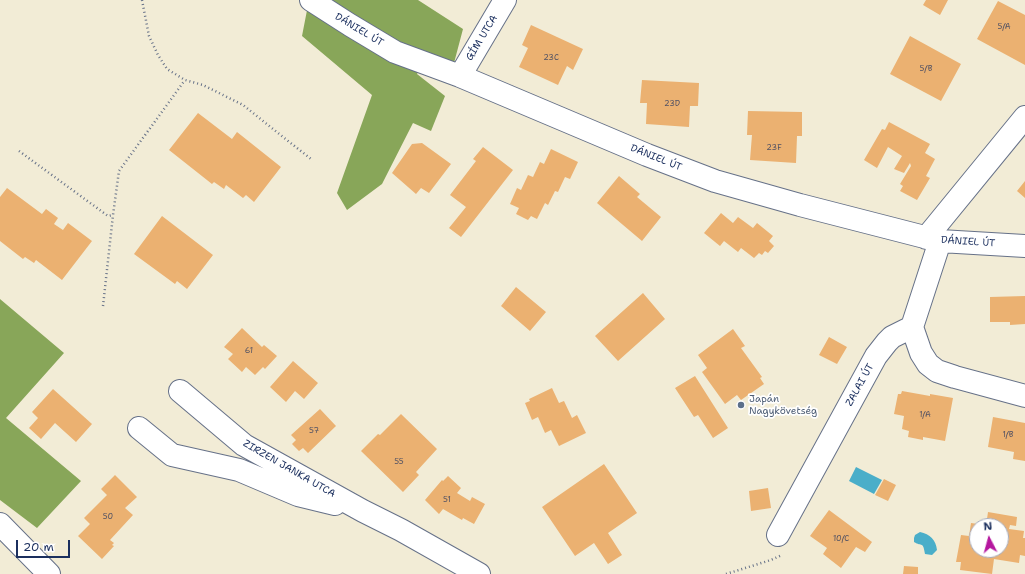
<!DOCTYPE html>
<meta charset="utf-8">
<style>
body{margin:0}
#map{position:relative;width:1025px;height:574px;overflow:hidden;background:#f2ecd6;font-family:"Shantell Sans",sans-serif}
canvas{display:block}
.north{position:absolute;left:969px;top:518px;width:40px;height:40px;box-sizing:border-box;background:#fff;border:1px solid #a4acbf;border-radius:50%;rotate:354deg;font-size:11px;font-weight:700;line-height:16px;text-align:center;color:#1b2f5e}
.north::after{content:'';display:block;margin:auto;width:14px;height:18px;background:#b5179e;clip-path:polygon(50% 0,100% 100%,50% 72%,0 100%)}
.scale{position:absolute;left:16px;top:540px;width:54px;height:18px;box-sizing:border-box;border:2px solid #1b2f5e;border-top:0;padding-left:5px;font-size:12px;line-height:14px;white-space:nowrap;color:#1b2f5e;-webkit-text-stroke:3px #fff;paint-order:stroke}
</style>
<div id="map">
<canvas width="1025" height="574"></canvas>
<div class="north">N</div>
<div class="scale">20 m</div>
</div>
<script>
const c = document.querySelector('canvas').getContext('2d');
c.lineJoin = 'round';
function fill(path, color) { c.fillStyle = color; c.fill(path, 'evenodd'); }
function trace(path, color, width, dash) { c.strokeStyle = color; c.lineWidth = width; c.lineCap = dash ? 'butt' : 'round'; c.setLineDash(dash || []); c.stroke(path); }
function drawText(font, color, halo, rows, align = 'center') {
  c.font = font + ' "Shantell Sans",sans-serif'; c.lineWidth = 3.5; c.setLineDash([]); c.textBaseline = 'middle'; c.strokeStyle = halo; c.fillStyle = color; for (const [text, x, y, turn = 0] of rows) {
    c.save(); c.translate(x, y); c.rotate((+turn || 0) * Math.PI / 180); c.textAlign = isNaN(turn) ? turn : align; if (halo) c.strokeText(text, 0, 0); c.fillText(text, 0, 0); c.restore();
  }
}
const forest = new Path2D(`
 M 309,0 L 418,0 L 463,29 L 454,63 L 426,56 L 417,74 L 445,96 L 431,131 L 413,123 L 382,184 L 347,210 L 337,193 L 372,95 L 302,36 Z
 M 0,299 L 64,353 L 6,418 L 81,481 L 37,528 L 0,500 Z`);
const water = new Path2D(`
 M 856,467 L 882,480 L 874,494 L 849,481 Z
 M 920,532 C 930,534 936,540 937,550 L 932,555 L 925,554 C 923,541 922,547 914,542 L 914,538 L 915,535 Z`);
const building = new Path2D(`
 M 926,0 L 948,0 L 940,15 L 923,5 Z
 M 998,1 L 1025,15 L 1025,65 L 977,39 Z
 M 531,25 L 583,49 L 573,70 L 567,66 L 558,85 L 519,67 L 528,48 L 522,45 Z
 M 910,36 L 961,64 L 941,101 L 890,74 Z
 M 642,80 L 699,83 L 698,106 L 690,106 L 689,127 L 646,124 L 647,103 L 640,103 Z
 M 748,111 L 802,112 L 802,136 L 797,136 L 796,163 L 750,160 L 752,135 L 747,135 Z
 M 198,113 L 232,139 L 237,132 L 281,167 L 254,202 L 246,195 L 243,198 L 226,185 L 224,189 L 214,182 L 212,184 L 169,150 Z
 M 889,122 L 930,144 L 925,153 L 935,159 L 926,176 L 930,178 L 917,200 L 900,191 L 903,186 L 900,184 L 911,166 L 910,163 L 904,173 L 894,169 L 902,156 L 888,147 L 877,168 L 864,160 L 882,129 L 885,130 Z
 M 422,143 L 451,164 L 429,193 L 421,188 L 416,194 L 392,173 L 412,144 Z
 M 483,147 L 513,170 L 461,237 L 449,228 L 466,207 L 450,195 L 476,161 L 473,159 Z
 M 551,149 L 578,162 L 570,179 L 565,177 L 558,192 L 555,191 L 548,205 L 545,203 L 537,219 L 531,216 L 528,220 L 516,214 L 519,208 L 510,204 L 517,188 L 521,190 L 528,175 L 533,177 L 540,162 L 544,164 Z
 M 619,176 L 640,194 L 637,197 L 661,217 L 642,241 L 597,203 Z
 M 1025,181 L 1025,198 L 1017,191 Z
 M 7,188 L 42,214 L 46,209 L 58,218 L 54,224 L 63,230 L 68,223 L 92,241 L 62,280 L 36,260 L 34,263 L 25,257 L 23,259 L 0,241 L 0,197 Z
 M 721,213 L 733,223 L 738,217 L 753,228 L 757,223 L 773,236 L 769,241 L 774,246 L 768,253 L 765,251 L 762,255 L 759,253 L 754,258 L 741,248 L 738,252 L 724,241 L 720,246 L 704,233 Z
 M 162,216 L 213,255 L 187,289 L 177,281 L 175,284 L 134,254 Z
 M 516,287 L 546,312 L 530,331 L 501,306 Z
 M 643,293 L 665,319 L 618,361 L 595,336 Z
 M 1025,296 L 1025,324 L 1010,325 L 1010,322 L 990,322 L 990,297 Z
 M 242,328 L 262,347 L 264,345 L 277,356 L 265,369 L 263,367 L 255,375 L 246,367 L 242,372 L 228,359 L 233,354 L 224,347 Z
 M 733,329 L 745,346 L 741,348 L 762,377 L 760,378 L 764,384 L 741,400 L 737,395 L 725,404 L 702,372 L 707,368 L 698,355 Z
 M 829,337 L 847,347 L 837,364 L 819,355 Z
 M 293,361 L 318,383 L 304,399 L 295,391 L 286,402 L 270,387 Z
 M 695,376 L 728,428 L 713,438 L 698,415 L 694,417 L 675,388 Z
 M 552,388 L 559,403 L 564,401 L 572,418 L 577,415 L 586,433 L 559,446 L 551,430 L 545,433 L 538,417 L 532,420 L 525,403 L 530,401 L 529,399 Z
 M 53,389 L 92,424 L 76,442 L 55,423 L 41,439 L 29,428 L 38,418 L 32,412 Z
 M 902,391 L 930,396 L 930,394 L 953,398 L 945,441 L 923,437 L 923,440 L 908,437 L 909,431 L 902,429 L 904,416 L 894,414 L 898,394 L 901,394 Z
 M 320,409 L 336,426 L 308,453 L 303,448 L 299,451 L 292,444 L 296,440 L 291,435 Z
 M 401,414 L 437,449 L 416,472 L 419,475 L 403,492 L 361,451 L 378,434 L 380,435 Z
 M 993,417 L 1025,423 L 1025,461 L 1013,459 L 1014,452 L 988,447 Z
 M 604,464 L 637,513 L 608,533 L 622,555 L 608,564 L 594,543 L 575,556 L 542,507 Z
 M 115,475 L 137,497 L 125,508 L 133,515 L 110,540 L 114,543 L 112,545 L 114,546 L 102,559 L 78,536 L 90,524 L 84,518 L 107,495 L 101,489 Z
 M 448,476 L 461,488 L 457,493 L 470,501 L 472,497 L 485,504 L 474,524 L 463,518 L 462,520 L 443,509 L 439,514 L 425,500 L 442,480 L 443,481 Z
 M 884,479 L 896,485 L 888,501 L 875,495 Z
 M 768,488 L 771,508 L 751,511 L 749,491 Z
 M 829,510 L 872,542 L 865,552 L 856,547 L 841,568 L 823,554 L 827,548 L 810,536 Z
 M 988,512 L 1017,517 L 1016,526 L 1010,525 L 1009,529 L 1024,531 L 1023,538 L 1025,538 L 1025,556 L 1020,555 L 1019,563 L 994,559 L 992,574 L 960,570 L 961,562 L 956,562 L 961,535 L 969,536 L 971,523 L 985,525 L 985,526 L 977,526 L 977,550 L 1001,550 L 1001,526 L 986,526 Z
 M 904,566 L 918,567 L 918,574 L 903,574 Z`);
const path = new Path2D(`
 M 142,0 L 149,36 L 158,55 L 167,69 L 185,80 L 203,85 L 243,105 L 278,133 L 311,159
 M 19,151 L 108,216 L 113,215 L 119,171 L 185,80
 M 103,306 L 113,215
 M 726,574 L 771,560 L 782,555`);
const minor = new Path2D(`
 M 311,0 L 350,25 L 395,52 L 460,76 L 647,155 L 715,181 L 800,205 L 940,241 L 1025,246
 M 460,76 L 505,0
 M 926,238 L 1025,117
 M 912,327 L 921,353 L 928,364 L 937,371 L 955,377 L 1025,396
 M 180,391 L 244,445 L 363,511 L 401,530 L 479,574
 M 139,428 L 172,455 L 239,470 L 298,495 L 335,504
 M 0,524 L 49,574
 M 778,535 L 876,356 L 887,342 L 892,337 L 912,327 L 940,241`);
const markers = [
 [741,405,4,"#5c6f8a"]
];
const numberNames = [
 ["5/A",1004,27],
 ["23C",551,58],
 ["5/B",926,69],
 ["23D",672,104],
 ["23F",774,148],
 ["61",249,351],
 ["1/A",925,415],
 ["57",314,431],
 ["1/B",1008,435],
 ["55",399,462],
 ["51",447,500],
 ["50",108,517],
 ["10/C",841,539]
];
const streetNames = [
 ["DÁNIEL ÚT",359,30,31],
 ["GÍM UTCA",482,38,-59],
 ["DÁNIEL ÚT",656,158,22],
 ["DÁNIEL ÚT",968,242,4],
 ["ZALAI ÚT",860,385,-61],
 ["ZIRZEN JANKA UTCA",289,469,30]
];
const serviceNames = [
 ["Japán",749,399],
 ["Nagykövetség",749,411]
];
fill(forest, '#88a659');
fill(water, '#4aaec9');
fill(building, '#ebb171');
trace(minor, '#667188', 24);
trace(path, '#667188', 2.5, [1, 3]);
trace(minor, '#fff', 22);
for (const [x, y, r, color] of markers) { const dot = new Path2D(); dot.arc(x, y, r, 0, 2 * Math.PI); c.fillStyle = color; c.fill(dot); trace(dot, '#fff', 1.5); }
drawText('8px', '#4f5063', null, numberNames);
drawText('10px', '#1b2f5e', '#fff', streetNames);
drawText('10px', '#4e5e75', '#fff', serviceNames, 'left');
</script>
